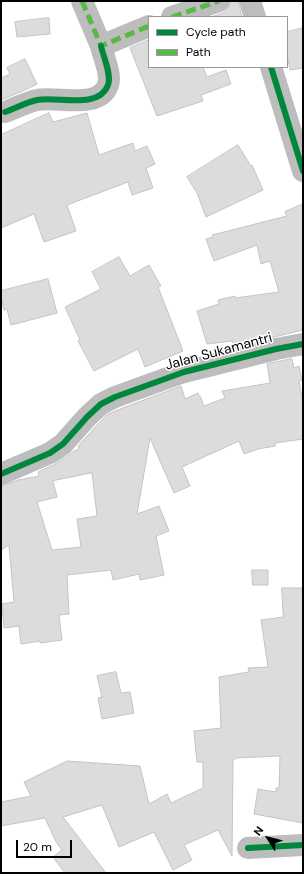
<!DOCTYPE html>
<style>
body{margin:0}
#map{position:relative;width:304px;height:874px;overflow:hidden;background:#fff;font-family:"DM Sans",sans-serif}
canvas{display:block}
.frame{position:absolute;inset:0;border:2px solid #000;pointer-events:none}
.legend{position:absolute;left:148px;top:16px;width:140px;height:52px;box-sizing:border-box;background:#fff;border:1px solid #999;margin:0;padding:5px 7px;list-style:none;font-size:12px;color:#000}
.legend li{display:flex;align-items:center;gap:8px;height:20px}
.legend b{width:20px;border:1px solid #999}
.north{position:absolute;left:248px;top:818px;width:40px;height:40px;-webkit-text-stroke:3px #fff;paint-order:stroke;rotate:306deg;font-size:11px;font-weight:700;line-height:16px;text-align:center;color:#000}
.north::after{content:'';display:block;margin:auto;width:14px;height:18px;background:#000;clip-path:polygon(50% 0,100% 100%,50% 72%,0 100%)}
.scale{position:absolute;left:16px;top:840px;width:56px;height:18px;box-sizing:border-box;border:2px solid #000;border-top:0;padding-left:5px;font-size:12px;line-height:14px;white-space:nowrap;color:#000;-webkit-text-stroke:3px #fff;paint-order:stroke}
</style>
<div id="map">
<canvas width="304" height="874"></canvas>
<div class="frame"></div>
<ul class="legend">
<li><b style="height:5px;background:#00873e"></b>Cycle path</li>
<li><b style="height:5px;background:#58b947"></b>Path</li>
</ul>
<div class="north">N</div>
<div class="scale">20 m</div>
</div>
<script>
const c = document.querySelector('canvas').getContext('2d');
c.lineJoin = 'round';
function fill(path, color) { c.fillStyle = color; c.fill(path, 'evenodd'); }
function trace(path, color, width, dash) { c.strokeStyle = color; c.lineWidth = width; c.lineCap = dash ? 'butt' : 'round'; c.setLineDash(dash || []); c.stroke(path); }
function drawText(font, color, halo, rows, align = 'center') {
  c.font = font + ' "DM Sans",sans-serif'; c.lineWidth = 3; c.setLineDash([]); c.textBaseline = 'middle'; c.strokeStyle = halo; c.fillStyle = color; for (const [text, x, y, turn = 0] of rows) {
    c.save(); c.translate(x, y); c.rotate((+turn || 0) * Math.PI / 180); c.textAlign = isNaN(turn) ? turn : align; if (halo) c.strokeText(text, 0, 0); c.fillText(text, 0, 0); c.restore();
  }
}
const building = new Path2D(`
 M 231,1 L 238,1 L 242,17 L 211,17 L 223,13 L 228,9 Z
 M 49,18 L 50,34 L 17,37 L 15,22 Z
 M 303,28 L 303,68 L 290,70 L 287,54 L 287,32 Z
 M 149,40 L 149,67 L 203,67 L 207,77 L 226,70 L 231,84 L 201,95 L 203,101 L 157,116 L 130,48 Z
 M 25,59 L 37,84 L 23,91 L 1,100 L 1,78 L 10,74 L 7,68 Z
 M 49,113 L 53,122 L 87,113 L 99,155 L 133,143 L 135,151 L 147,146 L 155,164 L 146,168 L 153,188 L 132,195 L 128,182 L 67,205 L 76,231 L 44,242 L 34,214 L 1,228 L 1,135 Z
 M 238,145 L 251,166 L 252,165 L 263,190 L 206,217 L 197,193 L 187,177 Z
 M 303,204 L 303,330 L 233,347 L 233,341 L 207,344 L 197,311 L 219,304 L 218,300 L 235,296 L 235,298 L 279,292 L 270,261 L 261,264 L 257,245 L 214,261 L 206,239 L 213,237 L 212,235 L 287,216 L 285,212 Z
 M 119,257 L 130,276 L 149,265 L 161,286 L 158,287 L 183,351 L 145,367 L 138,349 L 94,371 L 78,341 L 80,340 L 65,307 L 101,289 L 92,272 Z
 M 48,279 L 57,313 L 11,325 L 7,309 L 4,310 L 1,297 L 1,291 Z
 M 292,359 L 294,368 L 299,366 L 302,380 L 299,381 L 303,402 L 303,439 L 275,443 L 275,446 L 258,449 L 244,454 L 239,441 L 182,467 L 190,486 L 174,493 L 150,438 L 137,514 L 159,506 L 169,531 L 156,536 L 164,575 L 140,580 L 139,574 L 113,580 L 111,570 L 67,575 L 69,614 L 59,615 L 62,640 L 40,643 L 40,641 L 21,644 L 19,626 L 4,628 L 2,604 L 14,602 L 9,545 L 1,550 L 1,486 L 18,480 L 39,476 L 38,472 L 55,464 L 74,451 L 79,449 L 78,446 L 96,426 L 108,414 L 120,409 L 181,386 L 185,399 L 198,393 L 199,396 L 200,396 L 204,406 L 225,398 L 222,391 L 270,383 L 267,364 ZM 92,473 L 97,516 L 77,519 L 81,547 L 52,550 L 37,502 L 57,497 L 53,481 Z
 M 252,570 L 268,570 L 268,585 L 253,585 Z
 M 282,588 L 303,588 L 303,823 L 254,814 L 258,789 L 276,792 L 276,788 L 279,788 L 280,756 L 236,758 L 233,760 L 232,856 L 218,830 L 184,845 L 192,860 L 173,870 L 154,832 L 119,847 L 102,805 L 63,817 L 106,873 L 65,873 L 53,857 L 62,850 L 56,842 L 45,818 L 1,826 L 1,802 L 31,796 L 24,782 L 67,761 L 140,766 L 149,804 L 167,794 L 171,803 L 203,788 L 203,762 L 197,762 L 194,731 L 221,728 L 219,677 L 249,672 L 248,668 L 268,667 L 261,620 L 283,617 Z
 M 116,672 L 121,693 L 130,692 L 134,713 L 102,719 L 98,698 L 102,697 L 97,676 Z`);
const minor = new Path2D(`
 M 82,1 L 101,46 L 149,26
 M 250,1 L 255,17
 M 172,17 L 219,1
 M 271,67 L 303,171
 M 5,112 C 16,108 27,102 37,100 C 57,96 99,110 108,85 C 112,75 103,56 101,46
 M 1,474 L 50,453 L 63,444 L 87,417 L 101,404 L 115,397 L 184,372 L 276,349 L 303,344
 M 248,848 L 303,845`);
const quiet = new Path2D(`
 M 82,1 L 101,46 L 149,26
 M 172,17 L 219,1`);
const cycleway = new Path2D(`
 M 271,67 L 303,171
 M 5,112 C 16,108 27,102 37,100 C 57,96 99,110 108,85 C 112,75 103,56 101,46
 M 1,474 L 50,453 L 63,444 L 87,417 L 101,404 L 115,397 L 184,372 L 276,349 L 303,344
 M 248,848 L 303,845`);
const streetNames = [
 ["Jalan Sukamantri",219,352,-15]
];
fill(building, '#dcdcdc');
trace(building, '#c4c4c4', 1);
trace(minor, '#bdbdbd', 22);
trace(quiet, '#58b947', 5, [10, 5]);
trace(cycleway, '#00873e', 6);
drawText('14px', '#000', '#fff', streetNames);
</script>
